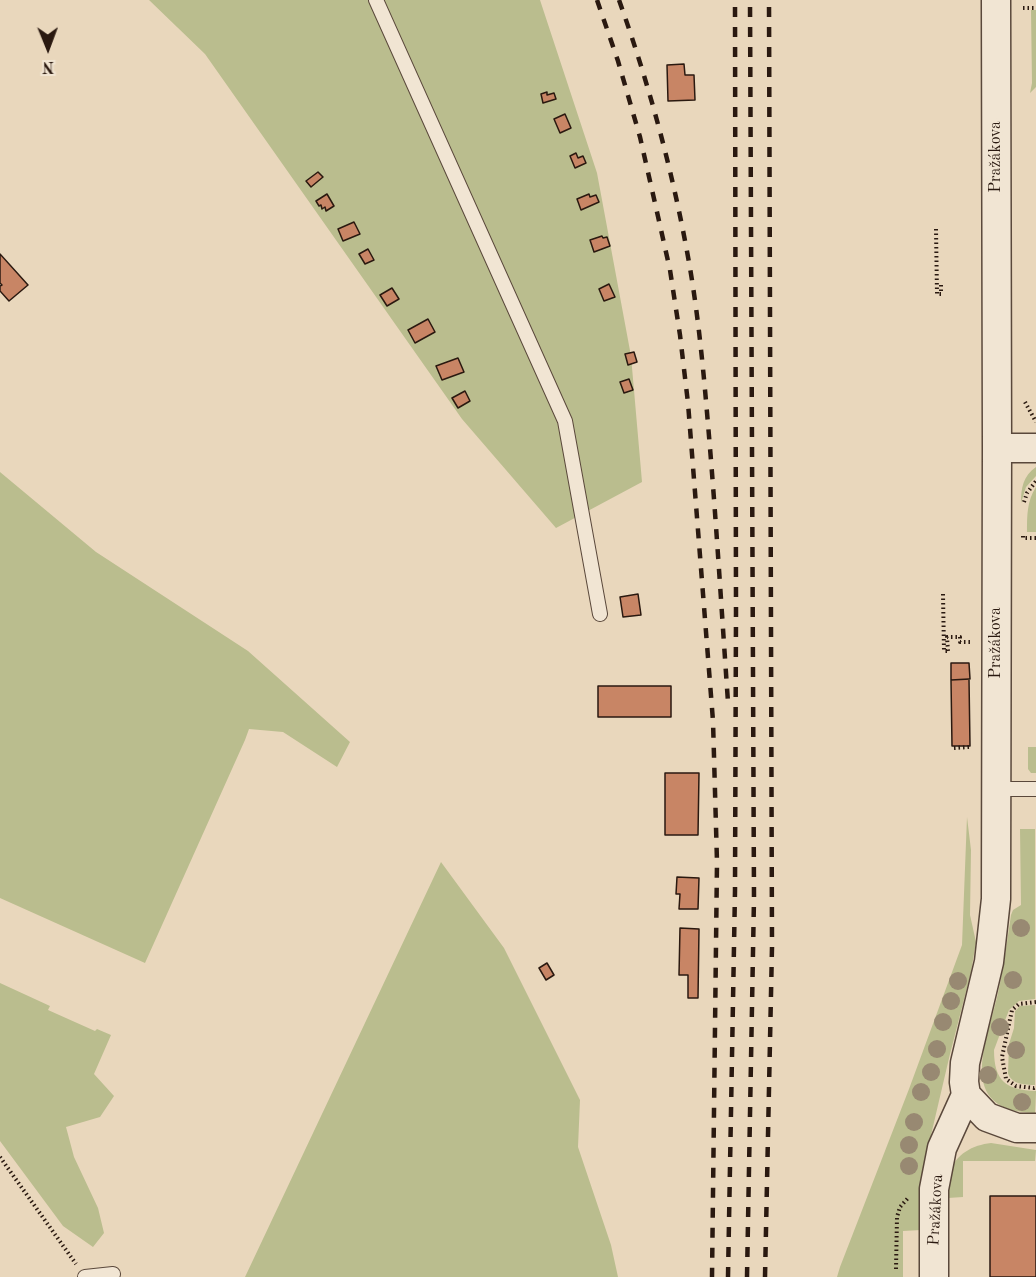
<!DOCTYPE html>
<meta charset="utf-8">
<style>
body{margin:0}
#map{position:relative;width:1036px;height:1277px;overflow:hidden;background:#e9d7bc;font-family:"Old Standard TT",serif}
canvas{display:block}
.north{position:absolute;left:18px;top:18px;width:60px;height:60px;-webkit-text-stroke:4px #f1e5d3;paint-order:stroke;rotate:179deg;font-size:16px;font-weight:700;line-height:24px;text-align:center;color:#2a1910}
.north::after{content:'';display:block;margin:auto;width:21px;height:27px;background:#2a1910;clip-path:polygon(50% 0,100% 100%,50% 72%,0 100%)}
</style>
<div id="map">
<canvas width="1036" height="1277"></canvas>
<div class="north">N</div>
</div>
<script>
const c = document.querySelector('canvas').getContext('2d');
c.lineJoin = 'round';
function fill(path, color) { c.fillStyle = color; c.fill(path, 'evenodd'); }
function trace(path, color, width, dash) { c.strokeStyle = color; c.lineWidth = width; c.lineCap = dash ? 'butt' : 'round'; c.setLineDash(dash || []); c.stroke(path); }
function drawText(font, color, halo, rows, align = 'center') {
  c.font = font + ' "Old Standard TT",serif'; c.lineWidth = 6; c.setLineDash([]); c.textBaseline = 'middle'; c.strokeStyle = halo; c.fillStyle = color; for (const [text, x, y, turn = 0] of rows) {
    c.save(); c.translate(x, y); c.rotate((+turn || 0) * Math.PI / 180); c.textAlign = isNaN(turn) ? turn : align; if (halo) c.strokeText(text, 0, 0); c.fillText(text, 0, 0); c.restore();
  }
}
const green = new Path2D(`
 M 149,0 L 540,0 L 597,173 L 631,356 L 642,482 L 556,528 L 462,419 L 205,54 Z
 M 1031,10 L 1036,10 L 1036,87 L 1030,93 L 1032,83 Z
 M 1036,467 L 1036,476 L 1026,487 L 1021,503 C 1021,488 1023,476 1036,467 Z
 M 0,472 L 96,552 L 248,651 L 350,742 L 337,767 L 283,732 L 249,729 L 245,740 L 145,963 L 0,898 Z
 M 1036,487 L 1036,532 L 1027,532 C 1027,515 1027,501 1036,487 Z
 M 1028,747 L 1036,747 L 1036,773 L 1031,773 L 1028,769 Z
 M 967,817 L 971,850 L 970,915 L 976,942 L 971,972 L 950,1054 L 924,1165 L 921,1230 L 903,1231 L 903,1277 L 837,1277 L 840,1267 L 909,1089 L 962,945 Z
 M 1020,829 L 1035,829 L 1035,999 L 1019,1001 L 1009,1010 L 994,1050 C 994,1081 1006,1090 1036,1091 L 1035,1113 C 954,1111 987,1042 998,993 C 1004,967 1007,941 1011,915 L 1013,910 L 1021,905 Z
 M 441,862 L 504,948 L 580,1100 L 578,1147 L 611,1245 L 618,1277 L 245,1277 Z
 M 0,983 L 50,1006 L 48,1010 L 95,1031 L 97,1029 L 111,1035 L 94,1074 L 114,1096 L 100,1117 L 66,1127 L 74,1157 L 98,1208 L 104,1233 L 93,1247 L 63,1226 L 0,1141 Z
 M 1035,1005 L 1035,1085 C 1025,1085 1011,1084 1008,1073 L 1009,1044 L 1014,1028 L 1015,1011 L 1020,1006 Z
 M 991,1143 L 1036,1150 L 1035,1161 L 963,1161 L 963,1197 L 948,1198 C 948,1190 948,1180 950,1173 C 955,1154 973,1145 991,1143 Z`);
const building = new Path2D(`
 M 684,64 L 685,75 L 694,75 L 695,100 L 668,101 L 667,65 Z
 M 547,92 L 547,95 L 554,93 L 556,99 L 543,103 L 541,94 Z
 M 565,114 L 571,128 L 560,133 L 554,119 Z
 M 576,153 L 578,158 L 583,156 L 586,163 L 575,168 L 570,156 Z
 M 318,172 L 323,177 L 311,187 L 306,181 Z
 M 327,194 L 334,206 L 326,211 L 325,207 L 322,209 L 321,205 L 319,206 L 316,201 Z
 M 589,194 L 590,197 L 596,195 L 599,202 L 581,210 L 577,199 Z
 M 354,222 L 360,234 L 343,241 L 338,229 Z
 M 602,236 L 603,238 L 607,237 L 610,246 L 594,252 L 590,240 Z
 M 368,249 L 374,260 L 365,264 L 359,254 Z
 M 0,254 L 28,285 L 9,301 L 0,291 L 0,286 L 2,285 L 0,283 Z
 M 609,284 L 615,297 L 604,301 L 599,289 Z
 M 392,288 L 399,299 L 387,306 L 380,295 Z
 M 428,319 L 435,332 L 415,343 L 408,330 Z
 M 634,352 L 637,362 L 628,365 L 625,354 Z
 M 458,358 L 464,372 L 442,380 L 436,366 Z
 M 629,379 L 633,390 L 624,393 L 620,382 Z
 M 465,391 L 470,401 L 458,408 L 452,398 Z
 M 638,594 L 641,615 L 623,617 L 620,597 Z
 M 951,663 L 969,663 L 970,679 L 951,680 Z
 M 969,679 L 970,746 L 952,746 L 951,680 Z
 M 598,686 L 671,686 L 671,717 L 598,717 Z
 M 665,773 L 699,773 L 698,835 L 665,835 Z
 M 677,877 L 699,878 L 698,909 L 679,909 L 680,894 L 676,894 Z
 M 680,928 L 699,929 L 698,998 L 688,998 L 688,975 L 679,975 Z
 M 547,963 L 554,975 L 546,980 L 539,968 Z
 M 990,1196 L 1036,1196 L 1036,1277 L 990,1277 Z`);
const path = new Path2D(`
 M 1023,8 L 1036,8
 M 936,229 L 937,294 L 941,294 L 941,282
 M 1025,402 L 1036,422
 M 1024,502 L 1027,493 L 1036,481
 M 1023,536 L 1023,538 L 1036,538
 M 943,594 L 944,651 L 948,651
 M 948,651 L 947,637 L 960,637 L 960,642 L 972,642
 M 954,748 L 969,747 L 969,749
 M 1036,1002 L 1019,1004 L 1012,1010 L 1002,1057 L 1006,1079 L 1016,1086 L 1034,1088 L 1036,1087
 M 0,1157 L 76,1264
 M 896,1269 L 897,1217 L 900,1207 L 908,1198`);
const service = new Path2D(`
 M 376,0 L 565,421 L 600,614
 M 997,789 L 1036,789
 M 85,1277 L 113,1274`);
const minor = new Path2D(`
 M 997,448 L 1036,448
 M 966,1095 L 987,1117 L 1017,1128 L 1036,1128
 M 934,1277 L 934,1189 L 942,1148 L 966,1095 L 964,1082 L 965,1063 L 989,962 L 996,899 L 997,448 L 996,0`);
const rail = new Path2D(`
 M 597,0 L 618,61 L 640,137 L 655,203 L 670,270 L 680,335 L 688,403 L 713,721 L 717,862 L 712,1277
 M 619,0 C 650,87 674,176 690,268 C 700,327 705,388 710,448 C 717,533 722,617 728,702
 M 728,1277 L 735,891 L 736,612 L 735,0
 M 747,1277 L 754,898 L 750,0
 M 765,1277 L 772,947 L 769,0`);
const trees = [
 [1021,928],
 [1013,980],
 [958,981],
 [951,1001],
 [943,1022],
 [1000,1027],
 [937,1049],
 [1016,1050],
 [931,1072],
 [988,1075],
 [921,1092],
 [1022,1102],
 [914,1122],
 [909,1145],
 [909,1166]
];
const streetNames = [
 ["Pražákova",996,157,-90],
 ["Pražákova",996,643,-90],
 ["Pražákova",936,1210,-87]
];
fill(green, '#babd8e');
fill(building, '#c88565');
trace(building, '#2a1910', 1.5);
trace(service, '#5a483b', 16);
trace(minor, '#5a483b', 31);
trace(path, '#2a1910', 4, [1.5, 3]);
trace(service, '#f1e5d3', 14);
trace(minor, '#f1e5d3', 28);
trace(rail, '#2a1910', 4.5, [10, 10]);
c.fillStyle = '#988972';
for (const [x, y] of trees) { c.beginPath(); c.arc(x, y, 9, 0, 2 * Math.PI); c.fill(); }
drawText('16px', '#2a1910', '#f1e5d3', streetNames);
</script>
